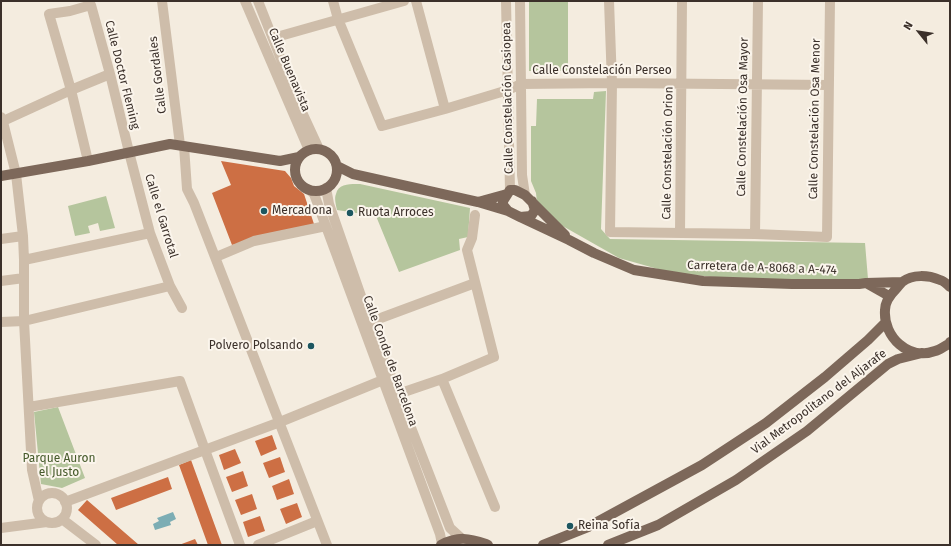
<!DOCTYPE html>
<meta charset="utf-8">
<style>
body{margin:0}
#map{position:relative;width:951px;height:546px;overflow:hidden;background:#f4ecdf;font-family:"Fira Sans",sans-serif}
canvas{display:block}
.frame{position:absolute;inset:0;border:2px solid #3b302a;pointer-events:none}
.north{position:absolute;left:899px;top:12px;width:40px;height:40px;-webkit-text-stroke:3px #fbf5ec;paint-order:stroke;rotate:300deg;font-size:11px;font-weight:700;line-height:16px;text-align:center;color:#3b302a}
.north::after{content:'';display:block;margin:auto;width:14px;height:18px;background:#3b302a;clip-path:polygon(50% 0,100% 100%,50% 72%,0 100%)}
</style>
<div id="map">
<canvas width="951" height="546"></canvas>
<div class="frame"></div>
<div class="north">N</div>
</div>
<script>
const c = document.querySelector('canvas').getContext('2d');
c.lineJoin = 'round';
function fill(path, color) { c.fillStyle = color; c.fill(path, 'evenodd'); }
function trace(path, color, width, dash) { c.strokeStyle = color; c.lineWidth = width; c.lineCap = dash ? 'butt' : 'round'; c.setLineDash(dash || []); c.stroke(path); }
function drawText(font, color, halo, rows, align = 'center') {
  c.font = font + ' "Fira Sans",sans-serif'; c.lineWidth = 4; c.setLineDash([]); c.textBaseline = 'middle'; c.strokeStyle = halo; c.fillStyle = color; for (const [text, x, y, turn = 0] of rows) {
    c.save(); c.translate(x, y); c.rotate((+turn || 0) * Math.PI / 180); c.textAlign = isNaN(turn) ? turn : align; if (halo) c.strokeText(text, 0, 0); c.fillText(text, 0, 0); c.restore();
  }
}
const green = new Path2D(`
 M 529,1 L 568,1 L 568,71 L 529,71 Z
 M 606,91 L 601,229 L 610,239 L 865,243 L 868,279 L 736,279 L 672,273 L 619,258 L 538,212 L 536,193 L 531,181 L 531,126 L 536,126 L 537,99 L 593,99 L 594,92 Z
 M 360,184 L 470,208 L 468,237 L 459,239 L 460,250 L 399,272 L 376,216 L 337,210 C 336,205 334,198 336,194 C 338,183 352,184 360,184 Z
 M 106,196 L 115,228 L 100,231 L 98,223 L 88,226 L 90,233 L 75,236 L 68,206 Z
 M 58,407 L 85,478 L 62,488 L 41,484 L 34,412 Z`);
const water = new Path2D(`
 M 173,512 L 176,519 L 170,522 L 171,525 L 155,530 L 153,524 L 159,521 L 157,518 Z`);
const building = new Path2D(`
 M 221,161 L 285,171 L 291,178 L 294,186 L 304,194 L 315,227 L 232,245 L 212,193 L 231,185 Z
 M 272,435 L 277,449 L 261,456 L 255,441 Z
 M 235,449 L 241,463 L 224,470 L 219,455 Z
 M 280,457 L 285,472 L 269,478 L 263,463 Z
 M 191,460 L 222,545 L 208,545 L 179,465 Z
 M 243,471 L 248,486 L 232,492 L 226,477 Z
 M 168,477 L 172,489 L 116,510 L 111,498 Z
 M 289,479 L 294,494 L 277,500 L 272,486 Z
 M 252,494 L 257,509 L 241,515 L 235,500 Z
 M 87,500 L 139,545 L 118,545 L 78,510 Z
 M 297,503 L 302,517 L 286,524 L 280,509 Z
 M 260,516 L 265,531 L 248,537 L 243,522 Z
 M 195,539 L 198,545 L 179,545 Z`);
const minor = new Path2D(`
 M 162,1 L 180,145
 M 245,1 L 309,150
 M 258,1 L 301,110 L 319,149
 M 333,1 L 338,19 L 382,126 L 445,109 L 508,90 L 521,84 L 612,83 L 829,85
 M 416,1 L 445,109
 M 506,1 L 510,190
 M 520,1 L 522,175 L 525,195
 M 609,1 L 612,83 L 610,232 L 755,234 L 827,237 L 830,1
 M 273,38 L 404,1
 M 1,117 L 3,122 L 16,174 L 23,236 L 24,260 L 24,321 L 32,470 L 39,501
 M 1,122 L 71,90 L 110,74
 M 184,146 L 187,189 L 194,203 L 327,545
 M 88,161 L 71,90 L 49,14 L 70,11 L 91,5 L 110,74 L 129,152 L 150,233 L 170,286 L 182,308
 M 326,188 L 329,204 L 370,322 L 450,528 L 461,538
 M 308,189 L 314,194 L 440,534 L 442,544
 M 680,233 L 682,1
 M 755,234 L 758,1
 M 1,239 L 23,236
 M 216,257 L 254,241 L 326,226
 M 24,260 L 150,233
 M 1,281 L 24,278
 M 1,322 L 24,321 L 170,286
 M 370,322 L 475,283
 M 442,379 L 495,507
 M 398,394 L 442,379 L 494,357 L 467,250 L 472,238 L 475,215
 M 29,407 L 180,381 L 205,450 L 240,545
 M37 508a15 15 0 1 1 30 0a15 15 0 1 1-30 0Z
 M 65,502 L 280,422 L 383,380
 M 62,519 L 96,545
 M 1,528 L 47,522
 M 258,545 L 317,521`);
const major = new Path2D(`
 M295 170a21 21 0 1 1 42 0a21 21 0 1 1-42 0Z
 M 337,166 L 353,174 L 478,202 L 508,211 L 520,217 L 531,216 L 535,210 L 532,201
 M 1,176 L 88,161 L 170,144 L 280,161 L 299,157
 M 478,202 L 507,194
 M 508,211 L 503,205 L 503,201 L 510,190 L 515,190 L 525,195 L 565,235
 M 520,217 L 569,240 L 594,253 L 634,270 L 703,281 L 792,284 L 859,284 L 866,283 L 902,282
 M 866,283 L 889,296
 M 950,287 C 947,284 944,281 940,280 C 928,275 913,274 902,282 C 900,284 898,287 896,289 C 890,295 885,302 885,310 C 883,337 909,361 935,351 C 940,350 944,346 949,344 L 950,342
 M 441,545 C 458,536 469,538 486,544 L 488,545
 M 543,545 L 588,527 L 702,465 L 766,423 L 825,377 L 868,340 L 885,323
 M 608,545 L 658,525 L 736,480 L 807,431 L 888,364 L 898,359 L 922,353`);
const markers = [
 [264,211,4,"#1c5660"],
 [350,213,4,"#1c5660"],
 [311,346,4,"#1c5660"],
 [570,526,4,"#1c5660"]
];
const streetNames = [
 ["Calle Buenavista",289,70,67],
 ["Calle Constelación Perseo",602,71],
 ["Calle Doctor Fleming",122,75,76],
 ["Calle Gordales",158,75,-97],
 ["Calle Constelación Casiopea",508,98,-91],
 ["Calle Constelación Osa Mayor",743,117,-89],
 ["Calle Constelación Osa Menor",815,119,-89],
 ["Calle Constelación Orion",668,153,-89],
 ["Calle el Garrotal",161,216,73],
 ["Carretera de A-8068 a A-474",762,268,2],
 ["Calle Conde de Barcelona",390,361,70],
 ["Vial Metropolitano del Aljarafe",819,402,-37]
];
const poiNames = [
 ["Mercadona",272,211],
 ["Ruota Arroces",358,213],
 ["Polvero Polsando",303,346,"right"],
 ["Reina Sofía",578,526]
];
const parkNames = [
 ["Parque Auron",59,459],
 ["el Justo",59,473]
];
fill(green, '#b5c59d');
fill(water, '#7cadb4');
fill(building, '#cd6f44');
trace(minor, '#cebdaa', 10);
trace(major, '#7d685a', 10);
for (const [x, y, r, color] of markers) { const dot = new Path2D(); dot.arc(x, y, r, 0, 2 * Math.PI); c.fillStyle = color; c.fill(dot); trace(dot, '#fbf5ec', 1.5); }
drawText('12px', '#3b302a', '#fbf5ec', streetNames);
drawText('12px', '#3b302a', '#fbf5ec', poiNames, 'left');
drawText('12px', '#465b2c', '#fbf5ec', parkNames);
</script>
